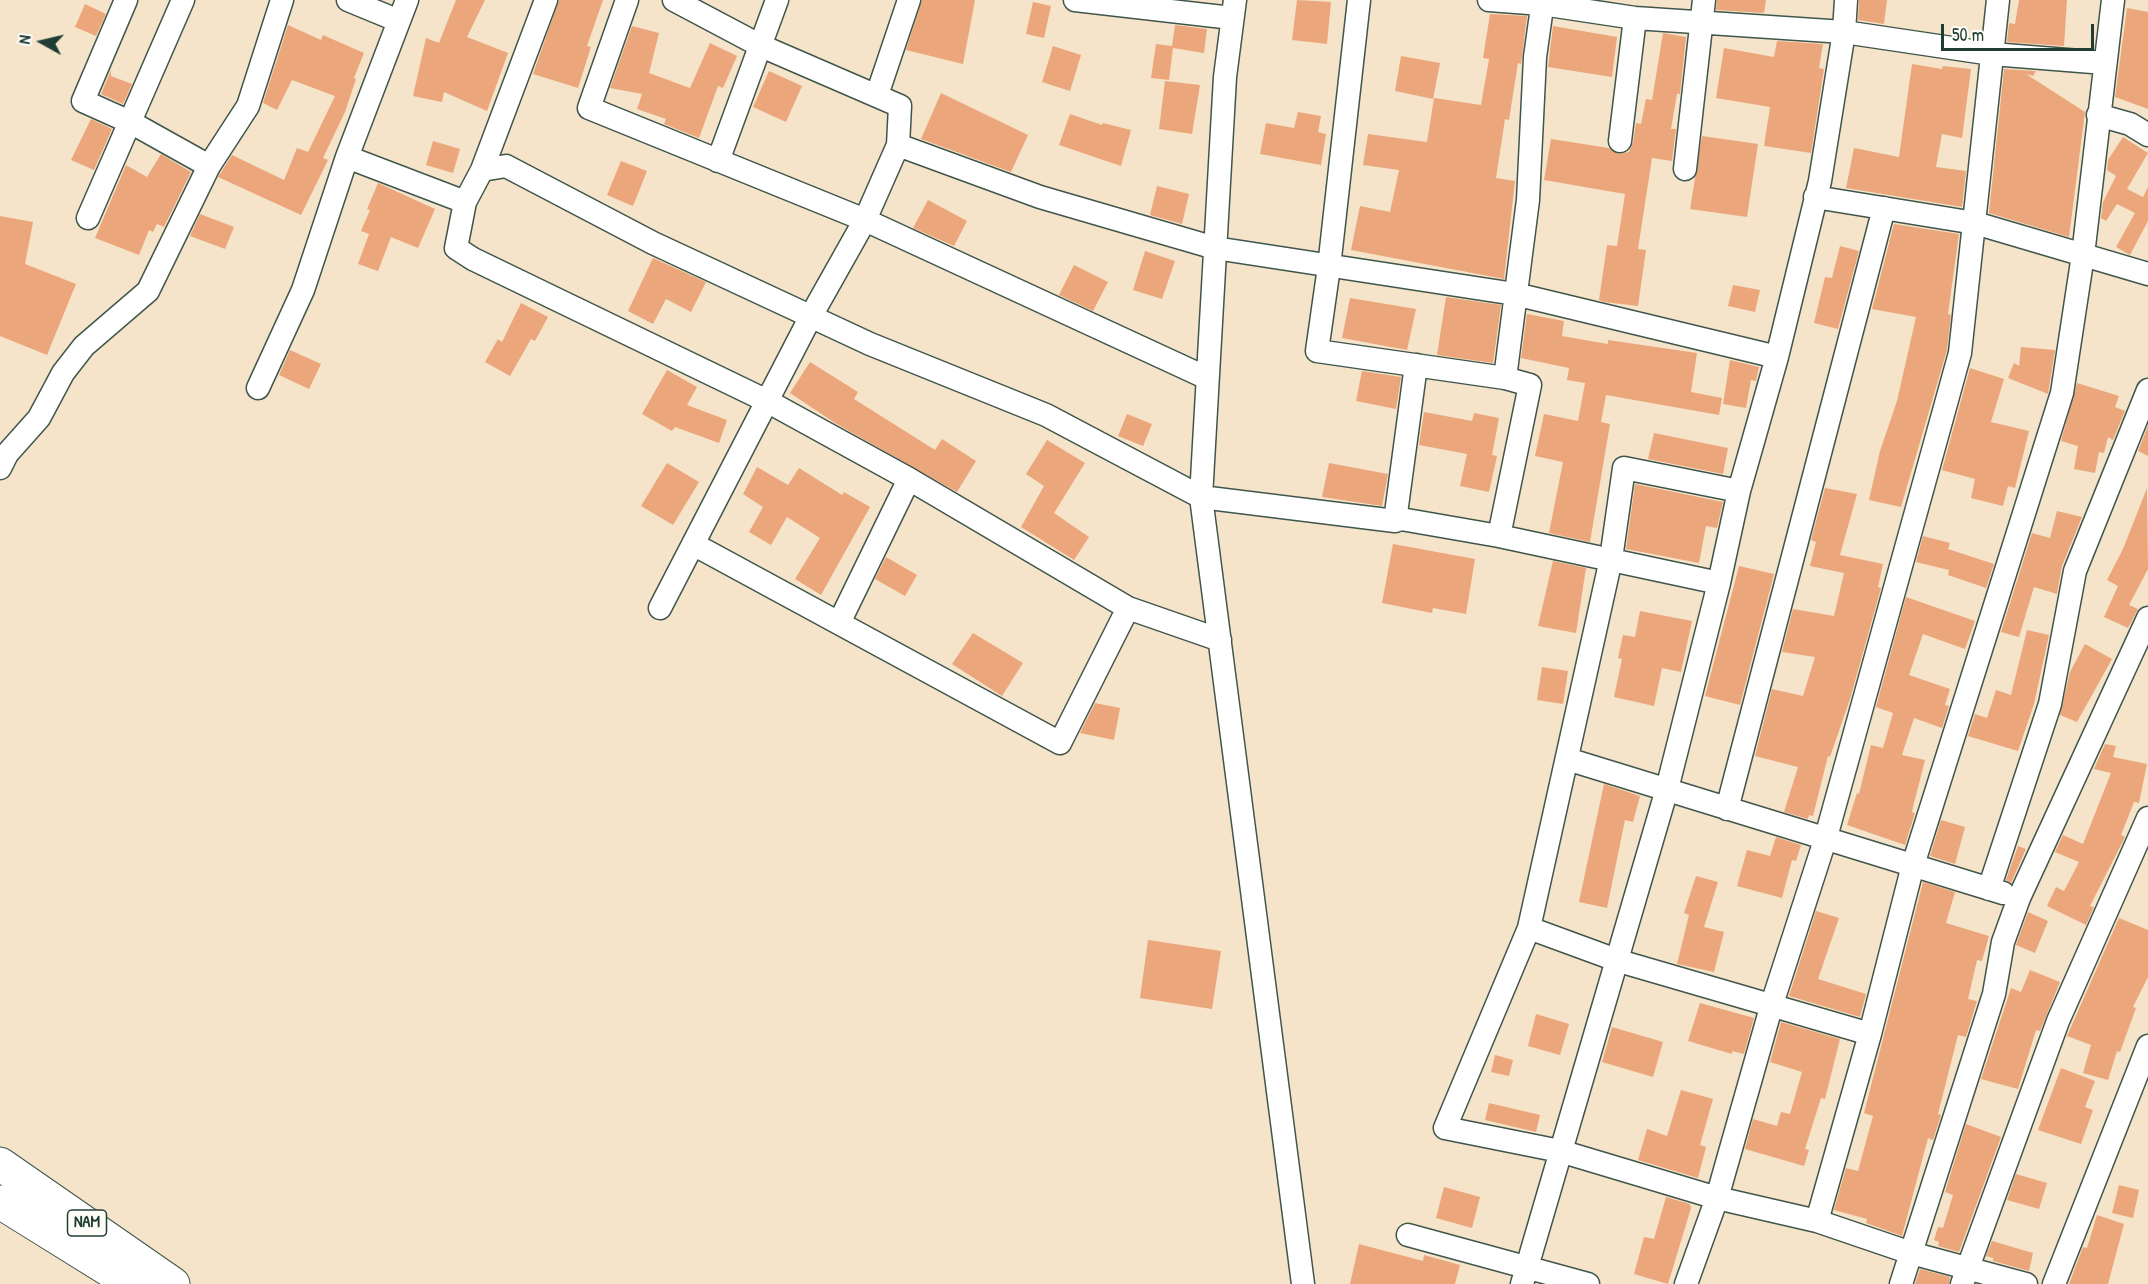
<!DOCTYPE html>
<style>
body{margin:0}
#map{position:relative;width:2148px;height:1284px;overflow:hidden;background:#f5e3ca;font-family:"Patrick Hand",sans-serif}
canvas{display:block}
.north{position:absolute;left:12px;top:12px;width:60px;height:60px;-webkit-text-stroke:4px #fdfcf7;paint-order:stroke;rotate:278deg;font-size:16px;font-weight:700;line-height:24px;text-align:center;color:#1f3d34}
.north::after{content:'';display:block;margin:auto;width:21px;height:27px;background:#1f3d34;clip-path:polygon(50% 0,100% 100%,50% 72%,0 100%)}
.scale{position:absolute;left:1941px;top:24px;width:153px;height:27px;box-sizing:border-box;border:3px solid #1f3d34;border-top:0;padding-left:8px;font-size:18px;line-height:21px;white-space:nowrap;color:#1f3d34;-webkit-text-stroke:4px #fdfcf7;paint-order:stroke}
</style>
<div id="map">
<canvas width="2148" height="1284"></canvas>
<div class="north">N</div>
<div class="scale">50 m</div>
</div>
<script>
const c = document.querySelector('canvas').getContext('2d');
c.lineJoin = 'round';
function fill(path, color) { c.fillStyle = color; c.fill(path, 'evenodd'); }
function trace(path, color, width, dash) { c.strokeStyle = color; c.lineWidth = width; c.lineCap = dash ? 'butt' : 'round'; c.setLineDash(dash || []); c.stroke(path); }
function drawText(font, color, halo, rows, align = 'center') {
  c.font = font + ' "Patrick Hand",sans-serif'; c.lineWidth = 6; c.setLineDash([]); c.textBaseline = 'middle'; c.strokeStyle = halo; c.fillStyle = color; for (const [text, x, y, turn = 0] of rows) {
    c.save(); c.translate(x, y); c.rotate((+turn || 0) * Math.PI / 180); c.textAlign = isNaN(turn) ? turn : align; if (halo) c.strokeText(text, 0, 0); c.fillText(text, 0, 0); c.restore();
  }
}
const building = new Path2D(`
 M 456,0 L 485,0 L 467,37 L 508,53 L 487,111 L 444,92 L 442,102 L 413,96 L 426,38 L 439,43 Z
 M 559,0 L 603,0 L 587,46 L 591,47 L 578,88 L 533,74 Z
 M 922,0 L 975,0 L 963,64 L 906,50 Z
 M 1297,0 L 1331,2 L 1327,44 L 1292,40 Z
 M 1717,0 L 1766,0 L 1764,13 L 1716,10 Z
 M 1859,0 L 1887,0 L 1884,24 L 1858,20 Z
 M 2019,0 L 2067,0 L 2064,46 L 2007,42 L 2009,23 L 2015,24 Z
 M 1033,2 L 1051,6 L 1044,38 L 1026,34 Z
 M 85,4 L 106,14 L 96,36 L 75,27 Z
 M 2127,8 L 2148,12 L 2148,109 L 2115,97 Z
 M 1490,14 L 1527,16 L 1521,64 L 1518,63 L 1509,120 L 1505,119 L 1496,178 L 1515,181 L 1504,279 L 1351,250 L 1360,206 L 1390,212 L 1399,170 L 1363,165 L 1368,134 L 1427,142 L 1434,98 L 1481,105 L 1489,59 L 1483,58 Z
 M 288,25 L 321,40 L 323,35 L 364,53 L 354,78 L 356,79 L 345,112 L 323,158 L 328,160 L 301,215 L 218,177 L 232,155 L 284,180 L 297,148 L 308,152 L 335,96 L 292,80 L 277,110 L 263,103 Z
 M 1175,25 L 1207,29 L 1204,53 L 1173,48 L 1169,80 L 1151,78 L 1156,44 L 1172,46 Z
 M 632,26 L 659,33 L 649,73 L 690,88 L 710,43 L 737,56 L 723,88 L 718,86 L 699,138 L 664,124 L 666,119 L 637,109 L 642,94 L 610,88 Z
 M 1553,26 L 1617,37 L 1612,77 L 1548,67 Z
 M 1663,33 L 1686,37 L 1680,94 L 1677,94 L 1671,129 L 1676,129 L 1672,161 L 1652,158 L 1638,249 L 1646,250 L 1638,306 L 1604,302 L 1599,300 L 1607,245 L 1617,246 L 1625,194 L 1544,180 L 1551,139 L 1609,148 L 1618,154 L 1629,152 L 1633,143 L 1636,123 L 1641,124 L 1646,99 L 1652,100 Z
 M 1777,41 L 1823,44 L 1819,68 L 1824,69 L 1811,153 L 1764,146 L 1770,107 L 1716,98 L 1724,48 L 1774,57 Z
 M 1053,46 L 1081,55 L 1070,91 L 1042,82 Z
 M 1401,56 L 1440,63 L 1433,99 L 1395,91 Z
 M 1912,64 L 1942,69 L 1943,66 L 1971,69 L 1962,138 L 1942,134 L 1936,167 L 1966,171 L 1962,207 L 1846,188 L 1854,148 L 1899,157 Z
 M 2004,69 L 2036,71 L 2033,76 L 2026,74 L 2085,112 L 2069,237 L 1989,213 Z
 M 111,70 L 111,76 L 132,84 L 123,104 L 101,94 Z
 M 769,71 L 802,86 L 786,122 L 753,107 Z
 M 1165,81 L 1200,85 L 1192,134 L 1159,129 Z
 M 941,93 L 1028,135 L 1011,172 L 921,139 Z
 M 1298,112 L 1321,116 L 1318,132 L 1326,134 L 1321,165 L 1260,154 L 1266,123 L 1294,128 Z
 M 1070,114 L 1102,125 L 1103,123 L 1131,130 L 1121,166 L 1059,145 Z
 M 91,119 L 112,129 L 94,170 L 71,160 Z
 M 1702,136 L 1758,144 L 1747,217 L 1690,209 Z
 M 2123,137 L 2148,153 L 2127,189 L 2143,197 L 2148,187 L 2148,221 L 2130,255 L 2116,247 L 2135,213 L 2117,204 L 2106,221 L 2101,218 L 2103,202 L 2116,176 L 2107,170 L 2108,160 Z
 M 433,141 L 460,149 L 453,173 L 426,165 Z
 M 161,154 L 191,172 L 164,227 L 157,224 L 153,232 L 149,230 L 139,255 L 95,238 L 126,165 L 147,177 Z
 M 621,161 L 647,171 L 633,206 L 607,195 Z
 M 378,183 L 435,209 L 418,248 L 391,237 L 378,271 L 358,264 L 369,234 L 361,231 L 370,210 L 367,209 Z
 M 1157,186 L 1189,194 L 1182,224 L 1150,215 Z
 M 928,200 L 967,221 L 954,246 L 913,228 Z
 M 200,214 L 234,227 L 225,249 L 190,236 Z
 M 0,216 L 33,222 L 25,264 L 76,284 L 47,355 L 0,336 Z
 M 1894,224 L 1959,234 L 1948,314 L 1951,315 L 1947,350 L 1901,507 L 1869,500 L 1880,451 L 1897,401 L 1916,317 L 1872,309 Z
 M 1840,246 L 1859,251 L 1838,329 L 1814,323 L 1825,277 L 1832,278 Z
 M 1145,251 L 1175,261 L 1162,299 L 1133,290 Z
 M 653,258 L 706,282 L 691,312 L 666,299 L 653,324 L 628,311 Z
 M 1074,265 L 1108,282 L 1093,311 L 1059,295 Z
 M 1733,285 L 1760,290 L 1755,312 L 1728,306 Z
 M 1446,297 L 1501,305 L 1493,363 L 1437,355 Z
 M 1350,298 L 1416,309 L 1407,350 L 1342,338 Z
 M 521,303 L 548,317 L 535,341 L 531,339 L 510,376 L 485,362 L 498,339 L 502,342 Z
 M 1527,314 L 1564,321 L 1562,336 L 1608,344 L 1608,340 L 1697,353 L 1691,392 L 1722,398 L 1719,415 L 1606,395 L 1601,422 L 1610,424 L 1590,542 L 1549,533 L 1563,462 L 1535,456 L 1544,414 L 1578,421 L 1585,383 L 1567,380 L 1569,368 L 1521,358 Z
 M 2021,347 L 2055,350 L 2048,394 L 2008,378 L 2014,363 L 2019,366 Z
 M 290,350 L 321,364 L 309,389 L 279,375 Z
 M 1730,360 L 1759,367 L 1756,381 L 1751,380 L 1746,408 L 1723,404 Z
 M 810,362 L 858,392 L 854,399 L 935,450 L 942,439 L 976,461 L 957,492 L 835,423 L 790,393 Z
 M 1970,368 L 2004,379 L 1991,422 L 2029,431 L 2015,488 L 2008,486 L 2003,506 L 1971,498 L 1975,479 L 1942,470 Z
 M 667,370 L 697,387 L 687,405 L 727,420 L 719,443 L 675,427 L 672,431 L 642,414 Z
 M 1362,371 L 1401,377 L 1396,409 L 1356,401 Z
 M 2077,383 L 2119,396 L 2115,407 L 2125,411 L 2113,440 L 2108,437 L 2104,453 L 2099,452 L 2095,473 L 2074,469 L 2078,446 L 2061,441 Z
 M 1424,412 L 1472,421 L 1474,413 L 1499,418 L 1492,455 L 1497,456 L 1489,492 L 1460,486 L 1467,454 L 1419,445 Z
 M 1127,414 L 1152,424 L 1143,446 L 1118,436 Z
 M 2148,426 L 2148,456 L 2138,451 Z
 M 1654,433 L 1728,448 L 1723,474 L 1648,459 Z
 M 1047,440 L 1085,463 L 1054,513 L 1089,537 L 1074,560 L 1021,527 L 1044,486 L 1026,474 Z
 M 667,463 L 699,482 L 673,525 L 641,506 Z
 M 1329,463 L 1388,474 L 1382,506 L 1322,497 Z
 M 757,467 L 788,485 L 799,468 L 842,495 L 844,492 L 870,507 L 821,595 L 795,579 L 820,538 L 787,517 L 771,545 L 749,532 L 763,507 L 743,494 Z
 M 1635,484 L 1723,502 L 1717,528 L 1706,526 L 1699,563 L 1626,549 Z
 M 1825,488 L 1857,494 L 1840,555 L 1883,564 L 1878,587 L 1881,588 L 1850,699 L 1830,757 L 1828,756 L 1813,816 L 1809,815 L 1808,819 L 1784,812 L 1798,767 L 1755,756 L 1772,689 L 1803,696 L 1815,657 L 1782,652 L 1793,609 L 1834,616 L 1844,573 L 1810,566 L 1816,542 L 1811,540 Z
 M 2147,488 L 2148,569 L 2129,605 L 2138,609 L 2128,628 L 2104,617 L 2118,586 L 2107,580 L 2123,549 Z
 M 2057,511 L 2082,517 L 2062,566 L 2057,594 L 2034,587 L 2019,637 L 2001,632 L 2032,533 L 2050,538 Z
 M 1923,536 L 1950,543 L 1948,549 L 1994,564 L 1986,588 L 1948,575 L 1949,570 L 1916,562 Z
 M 1393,544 L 1475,559 L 1466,614 L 1433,608 L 1432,613 L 1382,603 Z
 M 886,557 L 917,575 L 905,596 L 875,579 Z
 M 1553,561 L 1586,568 L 1576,633 L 1538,626 Z
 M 1739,566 L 1774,574 L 1740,705 L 1705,696 Z
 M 1906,597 L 1975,621 L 1965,649 L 1923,634 L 1909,675 L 1950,689 L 1945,705 L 1949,706 L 1942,728 L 1914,718 L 1902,755 L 1925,760 L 1913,807 L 1912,812 L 1915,813 L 1905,845 L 1847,825 L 1857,793 L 1859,794 L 1871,745 L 1883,748 L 1893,713 L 1876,707 Z
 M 1640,611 L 1692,621 L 1681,672 L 1662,668 L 1654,706 L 1614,697 L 1622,659 L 1618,658 L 1623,635 L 1635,637 Z
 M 2027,630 L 2049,635 L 2034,704 L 2018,751 L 1968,736 L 1975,714 L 1987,718 L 1996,690 L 2011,695 Z
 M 973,633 L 1023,663 L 1002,696 L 952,664 Z
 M 2085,644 L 2112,659 L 2077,722 L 2060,715 L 2070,672 Z
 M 1542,667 L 1568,671 L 1563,704 L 1537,700 Z
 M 1095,703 L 1120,708 L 1114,740 L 1080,733 Z
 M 2105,744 L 2116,746 L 2113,757 L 2147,764 L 2139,803 L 2134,802 L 2121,835 L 2125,837 L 2090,906 L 2094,907 L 2086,925 L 2047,906 L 2056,887 L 2064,891 L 2079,862 L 2055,852 L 2063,835 L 2083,844 L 2111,773 L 2094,769 Z
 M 1604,784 L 1640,796 L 1633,822 L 1625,820 L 1607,908 L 1579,902 Z
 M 1941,820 L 1965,827 L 1955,864 L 1930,856 Z
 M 1776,837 L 1801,845 L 1796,861 L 1792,860 L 1782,898 L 1737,886 L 1747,850 L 1770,856 Z
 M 2018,846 L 2026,849 L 2011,883 L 2006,880 Z
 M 1696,876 L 1718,882 L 1704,927 L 1724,932 L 1714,972 L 1677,964 L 1689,915 L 1684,913 Z
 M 1923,882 L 1955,892 L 1946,923 L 1989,936 L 1982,961 L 1977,960 L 1968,999 L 1977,1001 L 1966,1037 L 1958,1035 L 1938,1114 L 1941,1115 L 1933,1140 L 1928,1138 L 1902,1236 L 1866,1223 L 1867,1219 L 1834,1210 L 1846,1168 L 1858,1171 L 1873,1116 L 1864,1113 Z
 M 1816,911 L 1839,918 L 1818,979 L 1866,994 L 1860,1017 L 1789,996 Z
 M 2028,912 L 2048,921 L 2035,953 L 2016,945 Z
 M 2119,918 L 2148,930 L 2148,977 L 2133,1007 L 2136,1008 L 2120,1052 L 2117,1051 L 2108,1080 L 2083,1073 L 2091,1045 L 2067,1036 Z
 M 1148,940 L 1221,951 L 1212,1009 L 1140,998 Z
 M 2030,970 L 2060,982 L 2040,1031 L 2036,1030 L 2018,1089 L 1981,1079 L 2011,988 L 2021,992 Z
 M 1700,1003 L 1754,1018 L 1744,1054 L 1732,1051 L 1732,1054 L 1688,1041 Z
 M 1536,1014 L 1569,1024 L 1560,1055 L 1528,1046 Z
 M 1781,1022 L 1840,1039 L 1825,1099 L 1821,1098 L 1805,1149 L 1809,1150 L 1804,1166 L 1745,1149 L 1753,1119 L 1777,1126 L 1781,1112 L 1790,1114 L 1802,1072 L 1770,1062 Z
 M 1612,1027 L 1663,1042 L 1653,1077 L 1602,1062 Z
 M 1495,1055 L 1513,1060 L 1509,1076 L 1491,1072 Z
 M 2061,1068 L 2095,1081 L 2085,1107 L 2093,1110 L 2081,1144 L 2038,1130 Z
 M 1681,1090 L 1713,1099 L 1700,1145 L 1706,1147 L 1698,1178 L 1638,1160 L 1647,1129 L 1667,1136 Z
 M 1489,1103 L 1540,1115 L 1536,1132 L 1485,1120 Z
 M 1966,1124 L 2001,1137 L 1959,1252 L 1938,1246 L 1939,1242 L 1934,1240 L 1938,1227 L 1943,1228 L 1953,1195 L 1945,1192 Z
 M 2016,1174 L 2047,1183 L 2039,1209 L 2007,1200 Z
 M 2119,1185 L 2139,1190 L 2133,1218 L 2112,1213 Z
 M 1444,1187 L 1480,1197 L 1472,1228 L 1436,1218 Z
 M 1666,1197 L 1690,1204 L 1691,1208 L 1668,1284 L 1634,1274 L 1644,1237 L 1654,1239 Z
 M 2097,1215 L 2124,1224 L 2108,1284 L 2069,1284 L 2083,1247 L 2087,1248 Z
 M 1992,1241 L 2033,1253 L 2029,1271 L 1993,1261 L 1993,1258 L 1986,1256 Z
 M 1359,1244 L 1423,1261 L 1424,1255 L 1460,1265 L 1455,1284 L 1350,1284 Z
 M 1920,1269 L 1950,1277 L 1949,1284 L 1915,1284 Z`);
const minor = new Path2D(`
 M 126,0 L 83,101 L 132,123 L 209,166
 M 348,0 L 399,21
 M 407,0 L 347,157 L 465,202 L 482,170 L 506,166 L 653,243 L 870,344 L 1046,415 L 1201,497 L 1395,521 L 1401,519 L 1499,536 L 1719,583
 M 627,0 L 589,108 L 865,220 L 1207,378
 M 1075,0 L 1232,18
 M 1235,0 L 1225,77 L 1201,497 L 1303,1284
 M 1359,0 L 1329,267 L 1317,351 L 1505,378 L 1530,385 L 1499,536
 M 1489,0 L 1542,4 L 1635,18 L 1844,32 L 1992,54 L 2105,63
 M 877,95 L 909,0
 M 2098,115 L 2130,124 L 2148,135
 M 1620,141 L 1635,18
 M 898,145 L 1040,197 L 1215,248 L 1515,294 L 1777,357
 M 718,161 L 777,0
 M 1685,169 L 1704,0
 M 482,170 L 546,0
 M 1815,197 L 1975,223 L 2148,274
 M 465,202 L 456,248 L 473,259 L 767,401 L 909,479 L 1128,608 L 1220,640
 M 88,218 L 183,0
 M 1505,378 L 1528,200 L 1535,57 L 1543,0
 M 258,388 L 303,290 L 347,157
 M 0,468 L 7,454 L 39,418 L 63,373 L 84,346 L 148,291 L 209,166 L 248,106 L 282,0
 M 1739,491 L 1624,468 L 1611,559 L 1529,928 L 1445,1128 L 1560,1151 L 1717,1198 L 1817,1221 L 1911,1253 L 2026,1284
 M 1395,521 L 1416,365
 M 693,544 L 1060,743 L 1128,608
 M 660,608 L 811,316 L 865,220 L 898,145 L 900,106 L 759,45 L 674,0
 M 839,623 L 909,479
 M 1567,759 L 2003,893
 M 1727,809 L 1884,208
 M 1989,889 L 2050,704 L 2075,571 L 2148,390
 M 1529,928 L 1619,961 L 1870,1034
 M 1817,1221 L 1870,1034 L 1913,865 L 2062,393 L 2083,255 L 2113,0
 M 1408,1235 L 1588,1284
 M 1522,1284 L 1667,789 L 1719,583 L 1739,491 L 1777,357 L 1820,181 L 1844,32 L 1846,0
 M 1686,1284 L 1717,1198 L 1772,1004 L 1826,837 L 1960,353 L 1998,0
 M 1901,1284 L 1994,994 L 2003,942 L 2019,898 L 2148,618
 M 1962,1284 L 2058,1021 L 2148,818
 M 2054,1284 L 2148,1046`);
const highway = new Path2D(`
 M 0,1164 L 173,1284
 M 0,1202 L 132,1284`);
const shields = [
 [87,1223,39]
];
const shieldNames = [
 ["NAM",87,1223]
];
fill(building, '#eba77b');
trace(minor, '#3f564a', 25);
trace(highway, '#3f564a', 35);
trace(minor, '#fff', 22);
trace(highway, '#fff', 33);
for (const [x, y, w] of shields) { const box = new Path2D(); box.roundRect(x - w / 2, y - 13, w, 26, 4.5); c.fillStyle = '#fdfcf7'; c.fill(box); trace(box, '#1f3d34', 1.5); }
drawText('bold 16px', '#1f3d34', null, shieldNames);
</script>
